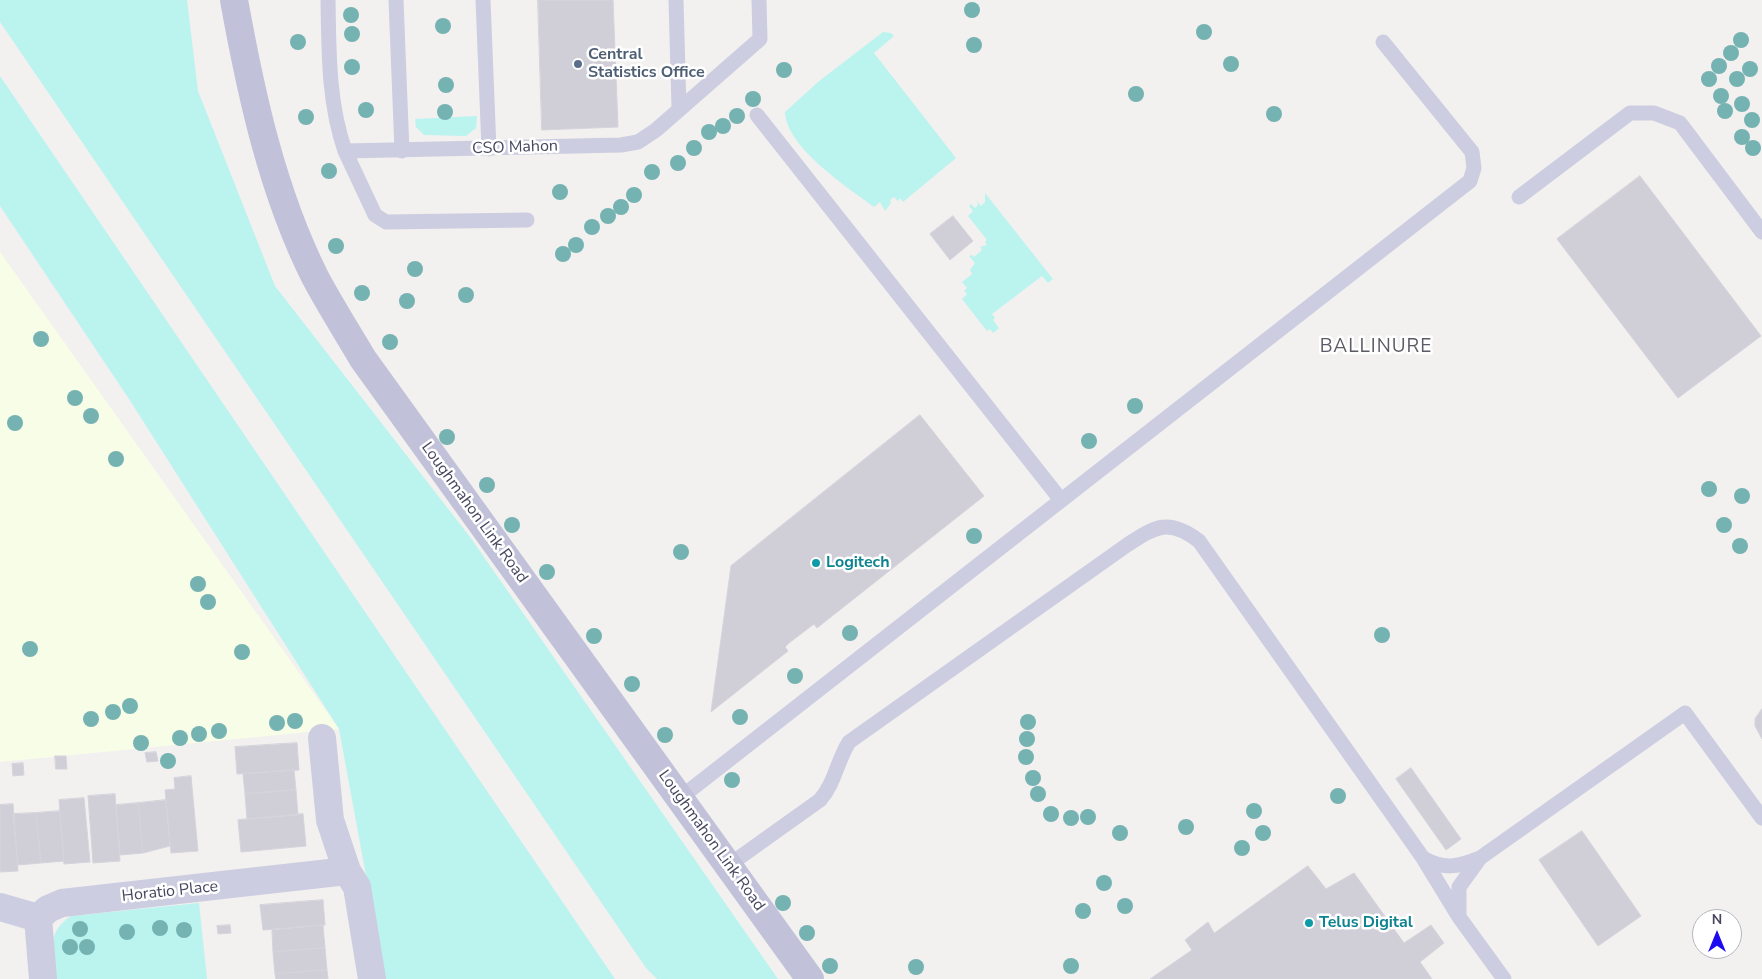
<!DOCTYPE html>
<style>
body{margin:0}
#map{position:relative;width:1762px;height:979px;overflow:hidden;background:#f2f1ef;font-family:"Nunito Sans",sans-serif}
canvas{display:block}
.north{position:absolute;left:1692px;top:909px;width:50px;height:50px;box-sizing:border-box;background:#fff;border:1px solid #b5b5bf;border-radius:50%;rotate:0deg;font-size:14px;font-weight:700;line-height:20px;text-align:center;color:#46465f}
.north::after{content:'';display:block;margin:auto;width:18px;height:22px;background:#1e0af1;clip-path:polygon(50% 0,100% 100%,50% 72%,0 100%)}
</style>
<div id="map">
<canvas width="1762" height="979"></canvas>
<div class="north">N</div>
</div>
<script>
const c = document.querySelector('canvas').getContext('2d');
c.lineJoin = 'round';
function fill(path, color) { c.fillStyle = color; c.fill(path, 'evenodd'); }
function trace(path, color, width, dash) { c.strokeStyle = color; c.lineWidth = width; c.lineCap = dash ? 'butt' : 'round'; c.setLineDash(dash || []); c.stroke(path); }
function drawText(font, color, halo, rows, align = 'center') {
  c.font = font + ' "Nunito Sans",sans-serif'; c.lineWidth = 5; c.setLineDash([]); c.textBaseline = 'middle'; c.strokeStyle = halo; c.fillStyle = color; for (const [text, x, y, turn = 0] of rows) {
    c.save(); c.translate(x, y); c.rotate((+turn || 0) * Math.PI / 180); c.textAlign = isNaN(turn) ? turn : align; if (halo) c.strokeText(text, 0, 0); c.fillText(text, 0, 0); c.restore();
  }
}
const commercial = new Path2D(`
 M 0,252 L 339,729 L 0,762 Z`);
const green = new Path2D(`
 M 0,0 L 187,0 L 198,91 L 275,286 L 470,537 L 778,979 L 657,979 L 646,968 L 0,22 Z
 M 883,32 L 891,33 L 894,36 L 874,53 L 956,158 L 903,202 L 900,198 L 898,201 L 894,197 L 890,200 L 891,203 L 885,211 L 880,202 L 874,207 C 847,187 786,147 785,112 L 818,82 Z
 M 0,76 L 615,979 L 385,979 L 339,729 L 129,399 L 0,206 Z
 M 477,116 L 476,128 L 466,136 L 424,135 L 416,127 L 415,119 Z
 M 985,193 L 1053,279 L 1048,283 L 1042,276 L 992,314 L 995,318 L 993,320 L 999,328 L 993,333 L 990,329 L 987,331 L 962,299 L 967,294 L 964,291 L 967,288 L 962,282 L 972,274 L 970,270 L 975,263 L 969,256 L 972,255 L 974,257 L 982,250 L 980,247 L 987,245 L 985,242 L 987,240 L 968,216 L 973,211 L 969,206 L 971,204 L 975,208 L 978,205 L 977,201 L 981,206 L 985,202 Z
 M 199,903 L 207,979 L 55,979 C 53,952 46,932 71,916 Z`);
const building = new Path2D(`
 M 538,0 L 613,0 L 618,127 L 542,130 Z
 M 1640,176 L 1761,336 L 1678,398 L 1557,239 Z
 M 953,216 L 973,241 L 950,260 L 930,234 Z
 M 920,415 L 984,496 L 817,628 L 814,624 L 789,643 L 785,647 L 788,651 L 711,712 L 731,566 Z
 M 1762,709 L 1762,739 L 1755,726 L 1755,719 Z
 M 297,743 L 299,770 L 237,774 L 235,747 Z
 M 156,752 L 158,761 L 147,762 L 145,753 Z
 M 55,756 L 66,756 L 67,769 L 56,769 Z
 M 23,763 L 24,775 L 13,776 L 12,764 Z
 M 1411,768 L 1461,839 L 1446,850 L 1396,779 Z
 M 294,770 L 296,790 L 245,794 L 243,774 Z
 M 191,776 L 198,851 L 171,853 L 165,790 L 175,789 L 174,778 Z
 M 296,790 L 298,815 L 247,819 L 245,794 Z
 M 115,794 L 120,861 L 93,863 L 88,796 Z
 M 84,798 L 90,862 L 64,864 L 59,800 Z
 M 166,800 L 170,846 L 143,853 L 138,803 Z
 M 138,803 L 143,853 L 120,855 L 116,805 Z
 M 13,804 L 18,871 L 0,872 L 0,805 Z
 M 60,811 L 64,861 L 41,863 L 36,813 Z
 M 36,813 L 41,863 L 18,865 L 13,814 Z
 M 303,814 L 306,846 L 241,852 L 238,820 Z
 M 1582,831 L 1641,916 L 1598,946 L 1539,860 Z
 M 1308,866 L 1326,889 L 1354,873 L 1404,943 L 1431,925 L 1444,943 L 1420,962 L 1432,979 L 1150,979 L 1192,950 L 1185,940 L 1208,922 L 1214,933 Z
 M 323,900 L 325,925 L 263,930 L 260,905 Z
 M 230,925 L 231,933 L 218,934 L 217,926 Z
 M 323,925 L 325,948 L 273,952 L 272,930 Z
 M 325,948 L 327,970 L 275,974 L 273,952 Z
 M 327,970 L 328,979 L 276,979 L 275,974 Z`);
const lane = new Path2D(`
 M 328,0 C 329,51 328,102 345,151 L 621,145 L 638,142 L 656,130 L 760,39 L 759,0
 M 396,0 L 402,151
 M 483,0 L 489,149
 M 676,0 L 679,108
 M 757,115 L 1061,500
 M 345,151 L 375,215 L 386,222 L 527,220
 M 1519,197 L 1630,113 L 1654,113 L 1680,123 L 1762,232
 M 680,798 L 1470,181 L 1474,168 L 1472,152 L 1383,42
 M 1423,858 C 1444,870 1458,867 1480,858
 M 729,865 L 820,800 C 835,783 837,761 849,742 L 1127,545 C 1156,526 1169,518 1199,541 L 1423,858 L 1459,917 L 1504,979
 M 1459,917 L 1459,887 L 1480,858 L 1685,713 L 1762,818`);
const street = new Path2D(`
 M 322,738 L 330,820 L 347,871 L 357,887 L 372,979
 M 0,907 L 38,918 L 48,909 L 62,903 L 347,871
 M 38,918 L 43,979`);
const secondary = new Path2D(`
 M 234,0 C 251,94 272,191 315,277 C 330,305 347,332 363,359 L 810,979`);
const trees = [
 [972,10],
 [351,15],
 [443,26],
 [1204,32],
 [352,34],
 [1741,40],
 [298,42],
 [974,45],
 [1731,53],
 [1231,64],
 [1719,66],
 [352,67],
 [1750,69],
 [784,70],
 [1709,79],
 [1737,79],
 [446,85],
 [1136,94],
 [1721,96],
 [753,99],
 [1742,104],
 [366,110],
 [1725,111],
 [445,112],
 [1274,114],
 [737,116],
 [306,117],
 [1752,120],
 [723,126],
 [709,132],
 [1742,137],
 [694,148],
 [1753,148],
 [678,163],
 [329,171],
 [652,172],
 [560,192],
 [634,195],
 [621,207],
 [608,216],
 [592,227],
 [576,245],
 [336,246],
 [563,254],
 [415,269],
 [362,293],
 [466,295],
 [407,301],
 [41,339],
 [390,342],
 [75,398],
 [1135,406],
 [91,416],
 [15,423],
 [447,437],
 [1089,441],
 [116,459],
 [487,485],
 [1709,489],
 [1742,496],
 [512,525],
 [1724,525],
 [974,536],
 [1740,546],
 [681,552],
 [547,572],
 [198,584],
 [208,602],
 [850,633],
 [1382,635],
 [594,636],
 [30,649],
 [242,652],
 [795,676],
 [632,684],
 [130,706],
 [113,712],
 [740,717],
 [91,719],
 [295,721],
 [1028,722],
 [277,723],
 [219,731],
 [199,734],
 [665,735],
 [180,738],
 [1027,739],
 [141,743],
 [1026,757],
 [168,761],
 [1033,778],
 [732,780],
 [1038,794],
 [1338,796],
 [1254,811],
 [1051,814],
 [1088,817],
 [1071,818],
 [1186,827],
 [1120,833],
 [1263,833],
 [1242,848],
 [1104,883],
 [783,903],
 [1125,906],
 [1083,911],
 [160,928],
 [80,929],
 [184,930],
 [127,932],
 [807,933],
 [70,947],
 [87,947],
 [830,966],
 [1071,966],
 [916,967]
];
const markers = [
 [578,64,5,"#5c6f8a"],
 [816,563,5,"#0f9aa8"],
 [1309,923,5,"#0f9aa8"]
];
const serviceNames = [
 ["Central",588,55],
 ["Statistics Office",588,73]
];
const streetNames = [
 ["CSO Mahon",515,148,-2],
 ["Loughmahon Link Road",474,513,54],
 ["Loughmahon Link Road",711,841,54],
 ["Horatio Place",170,892,-6]
];
const cultureNames = [
 ["Logitech",826,563],
 ["Telus Digital",1319,923]
];
const quarterNames = [
 ["BALLINURE",1376,347]
];
fill(commercial, '#f8fde8');
fill(green, '#bbf3ee');
fill(building, '#d0ced7');
trace(building, '#d5d3db', 1);
trace(lane, '#cdcde1', 15);
trace(street, '#cdcde1', 28);
trace(secondary, '#c2c1da', 28);
c.fillStyle = '#75b2b2';
for (const [x, y] of trees) { c.beginPath(); c.arc(x, y, 8, 0, 2 * Math.PI); c.fill(); }
for (const [x, y, r, color] of markers) { const dot = new Path2D(); dot.arc(x, y, r, 0, 2 * Math.PI); c.fillStyle = color; c.fill(dot); trace(dot, '#fff', 2); }
drawText('bold 16px', '#4e5e75', '#fff', serviceNames, 'left');
drawText('16px', '#46465f', '#fff', streetNames);
drawText('bold 16px', '#0d838f', '#fff', cultureNames, 'left');
c.letterSpacing = '1px';
drawText('19px', '#5c5b65', '#fff', quarterNames);
c.letterSpacing = '0px';
</script>
